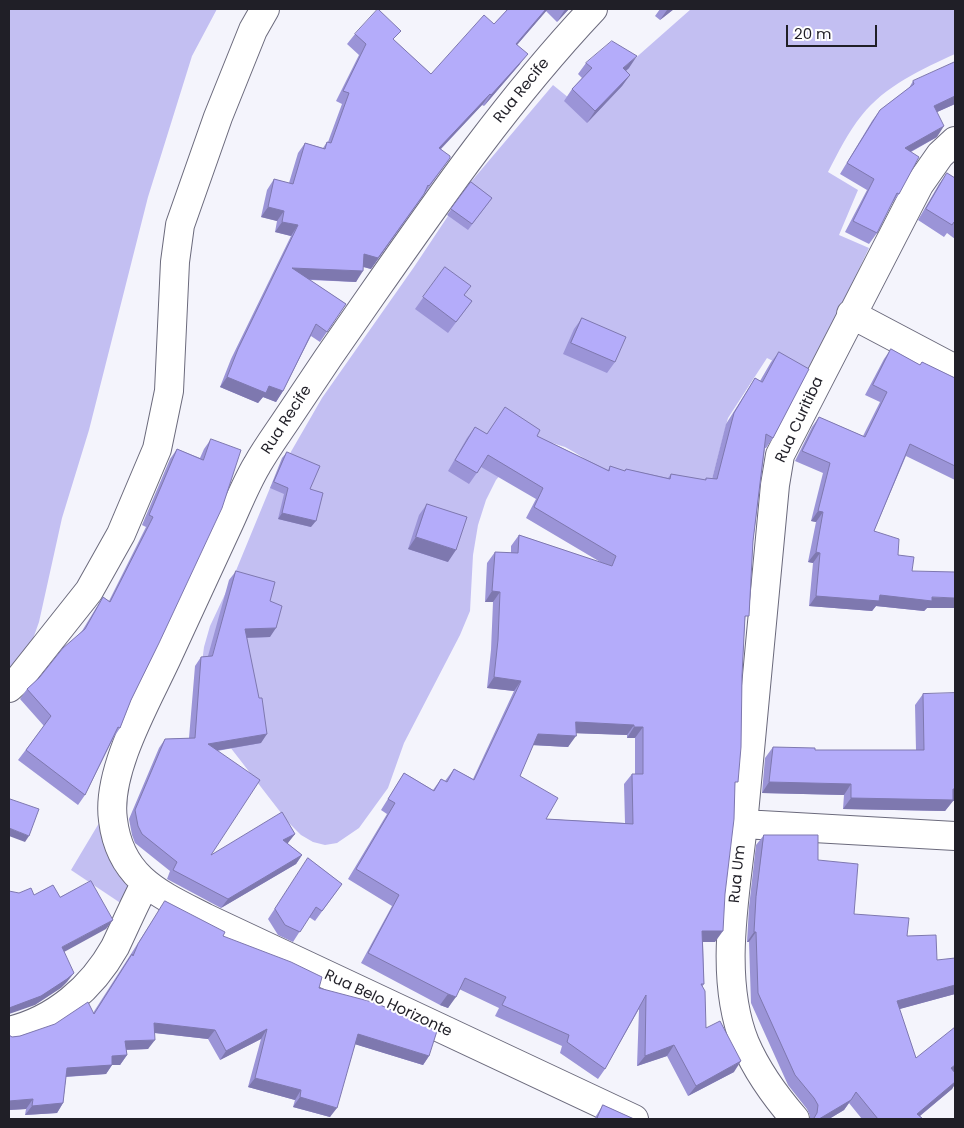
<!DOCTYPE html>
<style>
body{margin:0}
#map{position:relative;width:964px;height:1128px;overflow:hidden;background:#f4f4fc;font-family:Poppins,sans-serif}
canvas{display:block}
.frame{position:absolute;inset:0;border:10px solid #201f27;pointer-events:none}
.scale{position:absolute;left:786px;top:25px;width:91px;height:22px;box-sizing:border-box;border:2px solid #201f27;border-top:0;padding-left:6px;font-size:15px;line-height:18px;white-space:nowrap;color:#201f27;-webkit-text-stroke:4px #fff;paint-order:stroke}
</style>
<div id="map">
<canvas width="964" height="1128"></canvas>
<div class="frame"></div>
<div class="scale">20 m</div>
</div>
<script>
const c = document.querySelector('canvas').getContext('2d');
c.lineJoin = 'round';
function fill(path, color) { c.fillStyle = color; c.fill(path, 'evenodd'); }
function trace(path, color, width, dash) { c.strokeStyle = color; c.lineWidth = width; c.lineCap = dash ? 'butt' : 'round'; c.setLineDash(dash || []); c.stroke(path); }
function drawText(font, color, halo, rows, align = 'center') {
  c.font = font + ' Poppins,sans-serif'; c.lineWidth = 4; c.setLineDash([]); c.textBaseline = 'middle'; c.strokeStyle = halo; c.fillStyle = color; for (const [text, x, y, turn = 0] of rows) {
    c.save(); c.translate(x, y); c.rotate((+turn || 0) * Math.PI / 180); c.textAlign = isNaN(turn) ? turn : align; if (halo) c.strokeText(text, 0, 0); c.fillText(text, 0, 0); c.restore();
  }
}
const green = new Path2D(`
 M 9,9 L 217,9 L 192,56 L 148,197 L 89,430 L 62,518 L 39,622 L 9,706 Z
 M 691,9 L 955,9 L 955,54 C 922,69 885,86 862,115 C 848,132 838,153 828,172 L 858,190 L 839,235 L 869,248 L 807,378 L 767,358 L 728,418 L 710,487 L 601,469 L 574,452 L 565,447 L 552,443 L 544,444 L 508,466 L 496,480 L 486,500 L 478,525 L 473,555 L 470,611 L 460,635 L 404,743 L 388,788 L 359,828 L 337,843 L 325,845 L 313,842 L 301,835 L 288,822 L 220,734 L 200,678 L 204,647 L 210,626 L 235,573 L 270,488 L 322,398 L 414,267 L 470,183 L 553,85 L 580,107 Z
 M 111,803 L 130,870 L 131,910 L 71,870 Z`);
const minor = new Path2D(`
 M 593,9 C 510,97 440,197 371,296 C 342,337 314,378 287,419 C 277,434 266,449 257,465 C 245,485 236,509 226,530 C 206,573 186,617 166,660 C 146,703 106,772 113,820 C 120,878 159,894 206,918 L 634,1119
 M 851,314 L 955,369
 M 9,688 L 20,678 L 89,591 L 121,534 L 157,449 L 169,391 L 175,262 L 180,225 L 218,117 L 253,30 L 265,9
 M 743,824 L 775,485 L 780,455 L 919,185 L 940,155 L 955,141
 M 9,1031 C 55,1020 92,988 115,947 C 125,926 134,905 145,884
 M 795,1119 C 775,1096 757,1071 745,1043 C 718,976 736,893 743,824 L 955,836`);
const wall = new Path2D(`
 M 508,9 L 569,9 L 557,22 L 546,11 L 517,45 L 520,64 L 484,106 L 482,105 L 441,149 L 450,158 L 371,269 L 363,267 L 356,282 L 310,280 L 346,304 L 320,342 L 311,336 L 283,391 L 276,402 L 263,397 L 258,403 L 220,387 L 231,359 L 291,236 L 275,232 L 277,221 L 261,217 L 267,190 L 274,179 L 289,183 L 298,153 L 305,143 L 323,148 L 327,142 L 328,142 L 342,104 L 336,101 L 359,55 L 347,44 L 355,34 L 394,40 L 431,74 L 494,24 Z
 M 660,9 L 674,9 L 660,20 L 655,16 Z
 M 955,62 L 955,104 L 937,112 L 937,137 L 911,152 L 899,194 L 891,205 L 877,233 L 869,244 L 845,232 L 867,190 L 840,174 L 872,121 L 880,110 L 909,88 L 913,81 Z
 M 586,63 L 629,68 L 626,71 L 630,75 L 622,86 L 587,123 L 564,101 L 572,89 L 582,78 L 578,74 Z
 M 947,173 L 955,178 L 955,239 L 947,233 L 944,237 L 918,220 L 939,184 Z
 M 471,182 L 492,198 L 468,230 L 447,215 Z
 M 445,267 L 464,295 L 472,301 L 448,333 L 415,309 Z
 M 582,318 L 615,362 L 607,373 L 563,354 L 574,329 Z
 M 891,349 L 920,365 L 922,362 L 955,378 L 955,480 L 906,456 L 874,531 L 898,555 L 912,571 L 927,608 L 924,611 L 876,606 L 872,611 L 809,606 L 813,563 L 808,562 L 816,522 L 811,521 L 823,473 L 795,461 L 812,427 L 819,417 L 863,436 L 880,402 L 865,395 L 884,359 Z
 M 779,352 L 773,438 L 766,448 L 765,448 L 753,541 L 745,621 L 735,786 L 715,942 L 703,942 L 704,984 L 702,987 L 706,1028 L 734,1072 L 688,1096 L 667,1056 L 637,1066 L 639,1009 L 605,1069 L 598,1079 L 560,1053 L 562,1046 L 495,1016 L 499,1008 L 459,989 L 448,1008 L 440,1005 L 361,963 L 392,906 L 348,879 L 387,814 L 381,810 L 404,773 L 433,790 L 441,779 L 445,781 L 454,769 L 473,779 L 514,691 L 487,688 L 491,650 L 493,602 L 485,602 L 487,563 L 495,552 L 511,553 L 511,546 L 519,535 L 602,563 L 526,518 L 536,499 L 481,467 L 469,484 L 448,471 L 467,438 L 475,427 L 487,434 L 537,436 L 608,470 L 610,466 L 624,471 L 626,469 L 668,478 L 671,474 L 705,480 L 706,478 L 712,479 L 726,424 L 755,378 L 760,381 L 771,362 ZM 576,733 L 627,735 L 627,738 L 635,738 L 635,774 L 632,774 L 624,784 L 625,823 L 546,819 L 520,776 L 533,745 L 568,747 Z
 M 211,439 L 131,700 L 120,728 L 114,737 L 85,795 L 78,805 L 18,760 L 44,726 L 20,699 L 27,689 L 39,678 L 82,631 L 96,608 L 103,597 L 109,601 L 146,527 L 142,525 L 170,459 L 177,449 L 200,458 L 204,449 Z
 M 287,452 L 310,489 L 311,527 L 278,519 L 284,494 L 270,488 L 282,458 Z
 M 427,504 L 448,562 L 408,549 L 419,515 Z
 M 236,571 L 270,601 L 270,637 L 247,638 L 261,743 L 217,751 L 211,855 L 295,834 L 287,843 L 302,855 L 296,864 L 221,908 L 167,879 L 170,871 L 135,843 L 132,835 L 129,819 L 159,748 L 165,739 L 189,738 L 195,666 L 201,657 L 208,656 L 229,580 Z
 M 923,694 L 953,801 L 945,811 L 843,809 L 844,795 L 762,793 L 765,758 L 773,747 L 815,750 L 916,750 L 915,705 Z
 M 764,835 L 818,860 L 854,914 L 907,936 L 937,960 L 955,994 L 899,1009 L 916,1058 L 955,1070 L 953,1071 L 955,1073 L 955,1084 L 952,1089 L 920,1116 L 923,1119 L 862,1119 L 849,1103 L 844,1110 L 829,1119 L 810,1119 L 810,1116 L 807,1109 L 788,1085 L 751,1003 L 749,942 L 747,942 L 749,907 L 756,845 Z
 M 308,858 L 342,884 L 315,921 L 309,917 L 293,942 L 278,935 L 268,919 Z
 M 165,901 L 223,936 L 319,988 L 429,1056 L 423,1065 L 355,1044 L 330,1117 L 293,1107 L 295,1100 L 248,1087 L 261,1039 L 220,1060 L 208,1039 L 154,1033 L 148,1049 L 126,1050 L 127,1055 L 120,1065 L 112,1065 L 106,1074 L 66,1077 L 63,1103 L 57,1113 L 25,1115 L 26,1109 L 9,1110 L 9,1035 L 12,1037 L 20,1036 L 93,1013 Z
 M 603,1105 L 634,1119 L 594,1119 Z`);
const shadedWall = new Path2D(`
 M 546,9 L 548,9 L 509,54 L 516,44 Z
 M 566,9 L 569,9 L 557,22 L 564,11 Z
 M 669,9 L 674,9 L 660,20 L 667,10 Z
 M 528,54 L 520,64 L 484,106 L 491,95 Z
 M 637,56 L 629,68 L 615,80 L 623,68 Z
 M 630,75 L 622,86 L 587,123 L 595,111 Z
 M 490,94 L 482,105 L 432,158 L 439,148 Z
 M 955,96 L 955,104 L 926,117 L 934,106 Z
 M 944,126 L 937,137 L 897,159 L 905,148 Z
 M 424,194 L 371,269 L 357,265 L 364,254 Z
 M 268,207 L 284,211 L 277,221 L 261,217 Z
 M 282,222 L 298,225 L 291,236 L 275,232 Z
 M 292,268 L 363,271 L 356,282 L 285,278 Z
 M 227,377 L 269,386 L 283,391 L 276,402 L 263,397 L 258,403 L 220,387 Z
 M 818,511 L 823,512 L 816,522 L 811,521 Z
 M 282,513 L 316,521 L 311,527 L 278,519 Z
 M 416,537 L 456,550 L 448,562 L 408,549 Z
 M 816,552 L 820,553 L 813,563 L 808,562 Z
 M 492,591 L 500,592 L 493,602 L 485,602 Z
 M 880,595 L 955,598 L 955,608 L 927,608 L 924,611 L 876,606 L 872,611 L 809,606 L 816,596 Z
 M 276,628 L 270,637 L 238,638 L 245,629 Z
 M 494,677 L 521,681 L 514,691 L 487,688 Z
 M 576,722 L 634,725 L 627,735 L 569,733 Z
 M 634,727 L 643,727 L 635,738 L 627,738 Z
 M 267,734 L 261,743 L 202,753 L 208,744 Z
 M 538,734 L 576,736 L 568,747 L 531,745 Z
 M 769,782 L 851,784 L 844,795 L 762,793 Z
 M 955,789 L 955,801 L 953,801 L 945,811 L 843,809 L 851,798 Z
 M 9,828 L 29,836 L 25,842 L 9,836 Z
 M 295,834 L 288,843 L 277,850 L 283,840 Z
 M 302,855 L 296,864 L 221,908 L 228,899 Z
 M 113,920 L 106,929 L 55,957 L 62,947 Z
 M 702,931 L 723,931 L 715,942 L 695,942 Z
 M 754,932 L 756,932 L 749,942 L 747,942 Z
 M 74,973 L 67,982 L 61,988 L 35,1005 L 9,1014 L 9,1008 Z
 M 955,985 L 955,994 L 889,1012 L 897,1001 Z
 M 448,994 L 456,997 L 448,1008 L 440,1005 Z
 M 154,1023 L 215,1030 L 208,1039 L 147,1032 Z
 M 267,1029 L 261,1039 L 220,1060 L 226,1051 Z
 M 358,1034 L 429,1056 L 423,1065 L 351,1043 Z
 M 155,1040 L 148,1049 L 119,1050 L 125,1041 Z
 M 674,1045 L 667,1056 L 637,1066 L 645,1056 Z
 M 127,1055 L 120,1065 L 112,1065 L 106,1074 L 61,1077 L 67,1068 L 112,1056 Z
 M 741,1061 L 734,1072 L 688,1096 L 696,1086 Z
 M 955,1065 L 955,1070 L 944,1079 L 951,1068 Z
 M 255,1078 L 301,1090 L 295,1100 L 248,1087 Z
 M 955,1082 L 955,1084 L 952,1089 L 916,1119 L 917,1114 Z
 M 300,1097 L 337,1108 L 330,1117 L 293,1107 Z
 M 33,1099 L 26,1109 L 9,1110 L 9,1101 Z
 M 851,1100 L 844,1110 L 829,1119 L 819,1119 Z
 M 63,1103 L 57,1113 L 25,1115 L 32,1106 Z`);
const building = new Path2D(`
 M 378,9 L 401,31 L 393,39 L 431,74 L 484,15 L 494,24 L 508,9 L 546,9 L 516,44 L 528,54 L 491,95 L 490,94 L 439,148 L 450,156 L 450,158 L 429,186 L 428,185 L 424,194 L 378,258 L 364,254 L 363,271 L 292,268 L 346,304 L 327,332 L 316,324 L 283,391 L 269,386 L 266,393 L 227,377 L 238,349 L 298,225 L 282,222 L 284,211 L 268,207 L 274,179 L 293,184 L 305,143 L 325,149 L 327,142 L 331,143 L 349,93 L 343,91 L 366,44 L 355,34 Z
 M 612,41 L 637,56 L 623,68 L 630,75 L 595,111 L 572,89 L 592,68 L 586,63 Z
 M 955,62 L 955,96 L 934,106 L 944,126 L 905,148 L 919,157 L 899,194 L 897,193 L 877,233 L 853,221 L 874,179 L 847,163 L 880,110 L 914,84 L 913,81 Z
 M 947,173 L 955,178 L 955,222 L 954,222 L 952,225 L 926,209 Z
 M 471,182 L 492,198 L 472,224 L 451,209 Z
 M 445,267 L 471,286 L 464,295 L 472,301 L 456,322 L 423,297 Z
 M 582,318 L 626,337 L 615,362 L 571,343 Z
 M 891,349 L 920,365 L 922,362 L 955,378 L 955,466 L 910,444 L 874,531 L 899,539 L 898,555 L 914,557 L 912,571 L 955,572 L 955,598 L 932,597 L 932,601 L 880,595 L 879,601 L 816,596 L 820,553 L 816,552 L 823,512 L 818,511 L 830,463 L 802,451 L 819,417 L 865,437 L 887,392 L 873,385 Z
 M 779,352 L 809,369 L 773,438 L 766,434 L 753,541 L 749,616 L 745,616 L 742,676 L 741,747 L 738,782 L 735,782 L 734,819 L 725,894 L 723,931 L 702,931 L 704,984 L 701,984 L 705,991 L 706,1028 L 720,1021 L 741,1061 L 696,1086 L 674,1045 L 645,1056 L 646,995 L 605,1069 L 567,1042 L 569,1035 L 502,1005 L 506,997 L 465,978 L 456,997 L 448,994 L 368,953 L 399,895 L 356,869 L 395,803 L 388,799 L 404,773 L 434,791 L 441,779 L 447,782 L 454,769 L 474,780 L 521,681 L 494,677 L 498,640 L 500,592 L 492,591 L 495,552 L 518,553 L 519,535 L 612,566 L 616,556 L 534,507 L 543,488 L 488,455 L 477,473 L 455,460 L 475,427 L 487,434 L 505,407 L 540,430 L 537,436 L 609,471 L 610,466 L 625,471 L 626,469 L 670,479 L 671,474 L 706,480 L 706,478 L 717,479 L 734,413 L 755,378 L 762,382 ZM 576,722 L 634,725 L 634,727 L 643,727 L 643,774 L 632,774 L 633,824 L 546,819 L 558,798 L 520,776 L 538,734 L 576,736 Z
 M 211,439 L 241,450 L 222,508 L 159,643 L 131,700 L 120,728 L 118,727 L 85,795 L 26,750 L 51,716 L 27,689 L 39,678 L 63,648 L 85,629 L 103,597 L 110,602 L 153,517 L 149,515 L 177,449 L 203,460 Z
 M 287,452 L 320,466 L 310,489 L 323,493 L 316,521 L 282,513 L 288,488 L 274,482 Z
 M 427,504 L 467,517 L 456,550 L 416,537 Z
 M 236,571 L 275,582 L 270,601 L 282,606 L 276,628 L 245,629 L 259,698 L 262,698 L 267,734 L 208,744 L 260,780 L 211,855 L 282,812 L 295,834 L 283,840 L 302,855 L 228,899 L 173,870 L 177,862 L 142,834 L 138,826 L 135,810 L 165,739 L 195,738 L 201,657 L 212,656 Z
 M 955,693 L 955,789 L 953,789 L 953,800 L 851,798 L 851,784 L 769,782 L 773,747 L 815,748 L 815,750 L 924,750 L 923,694 Z
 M 10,799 L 39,809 L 29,836 L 9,828 L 9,801 Z
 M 764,835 L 818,835 L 818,860 L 858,864 L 854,914 L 909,918 L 907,936 L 936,935 L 937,960 L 955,958 L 955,985 L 897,1001 L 916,1058 L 955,1027 L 955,1065 L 951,1068 L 955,1073 L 955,1082 L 917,1114 L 923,1119 L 878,1119 L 856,1092 L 851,1100 L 819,1119 L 815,1119 L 814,1118 L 817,1113 L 818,1105 L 814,1098 L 795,1075 L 758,993 L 756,932 L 754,932 L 756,897 Z
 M 308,858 L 342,884 L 322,911 L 316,907 L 300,932 L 285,925 L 275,909 Z
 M 91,881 L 113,920 L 62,947 L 74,973 L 67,979 L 41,996 L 9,1008 L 9,891 L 19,893 L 31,888 L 34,895 L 53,885 L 60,897 Z
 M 165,901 L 225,932 L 223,936 L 291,962 L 322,977 L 319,988 L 376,1003 L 437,1031 L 429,1056 L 358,1034 L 337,1108 L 300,1097 L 301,1090 L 255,1078 L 267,1029 L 226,1051 L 215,1030 L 154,1023 L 155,1040 L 125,1041 L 127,1055 L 112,1056 L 112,1065 L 67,1068 L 63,1103 L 32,1106 L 33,1099 L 9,1101 L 9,1035 L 12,1037 L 20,1036 L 55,1024 L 88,1002 L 94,1014 L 132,954 L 133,956 L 138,944 Z
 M 603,1105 L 634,1119 L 597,1119 Z`);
const streetNames = [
 ["Rua Recife",522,91,-51],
 ["Rua Recife",287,420,-57],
 ["Rua Curitiba",800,420,-65],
 ["Rua Um",738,874,-84],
 ["Rua Belo Horizonte",388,1004,25]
];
fill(green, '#c3bff2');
trace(minor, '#6b6a7c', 30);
trace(minor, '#fff', 28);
fill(wall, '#9b94d7');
fill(shadedWall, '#7e78af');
fill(building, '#b4acfa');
trace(building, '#7e78af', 1);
drawText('15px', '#201f27', '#fff', streetNames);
</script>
